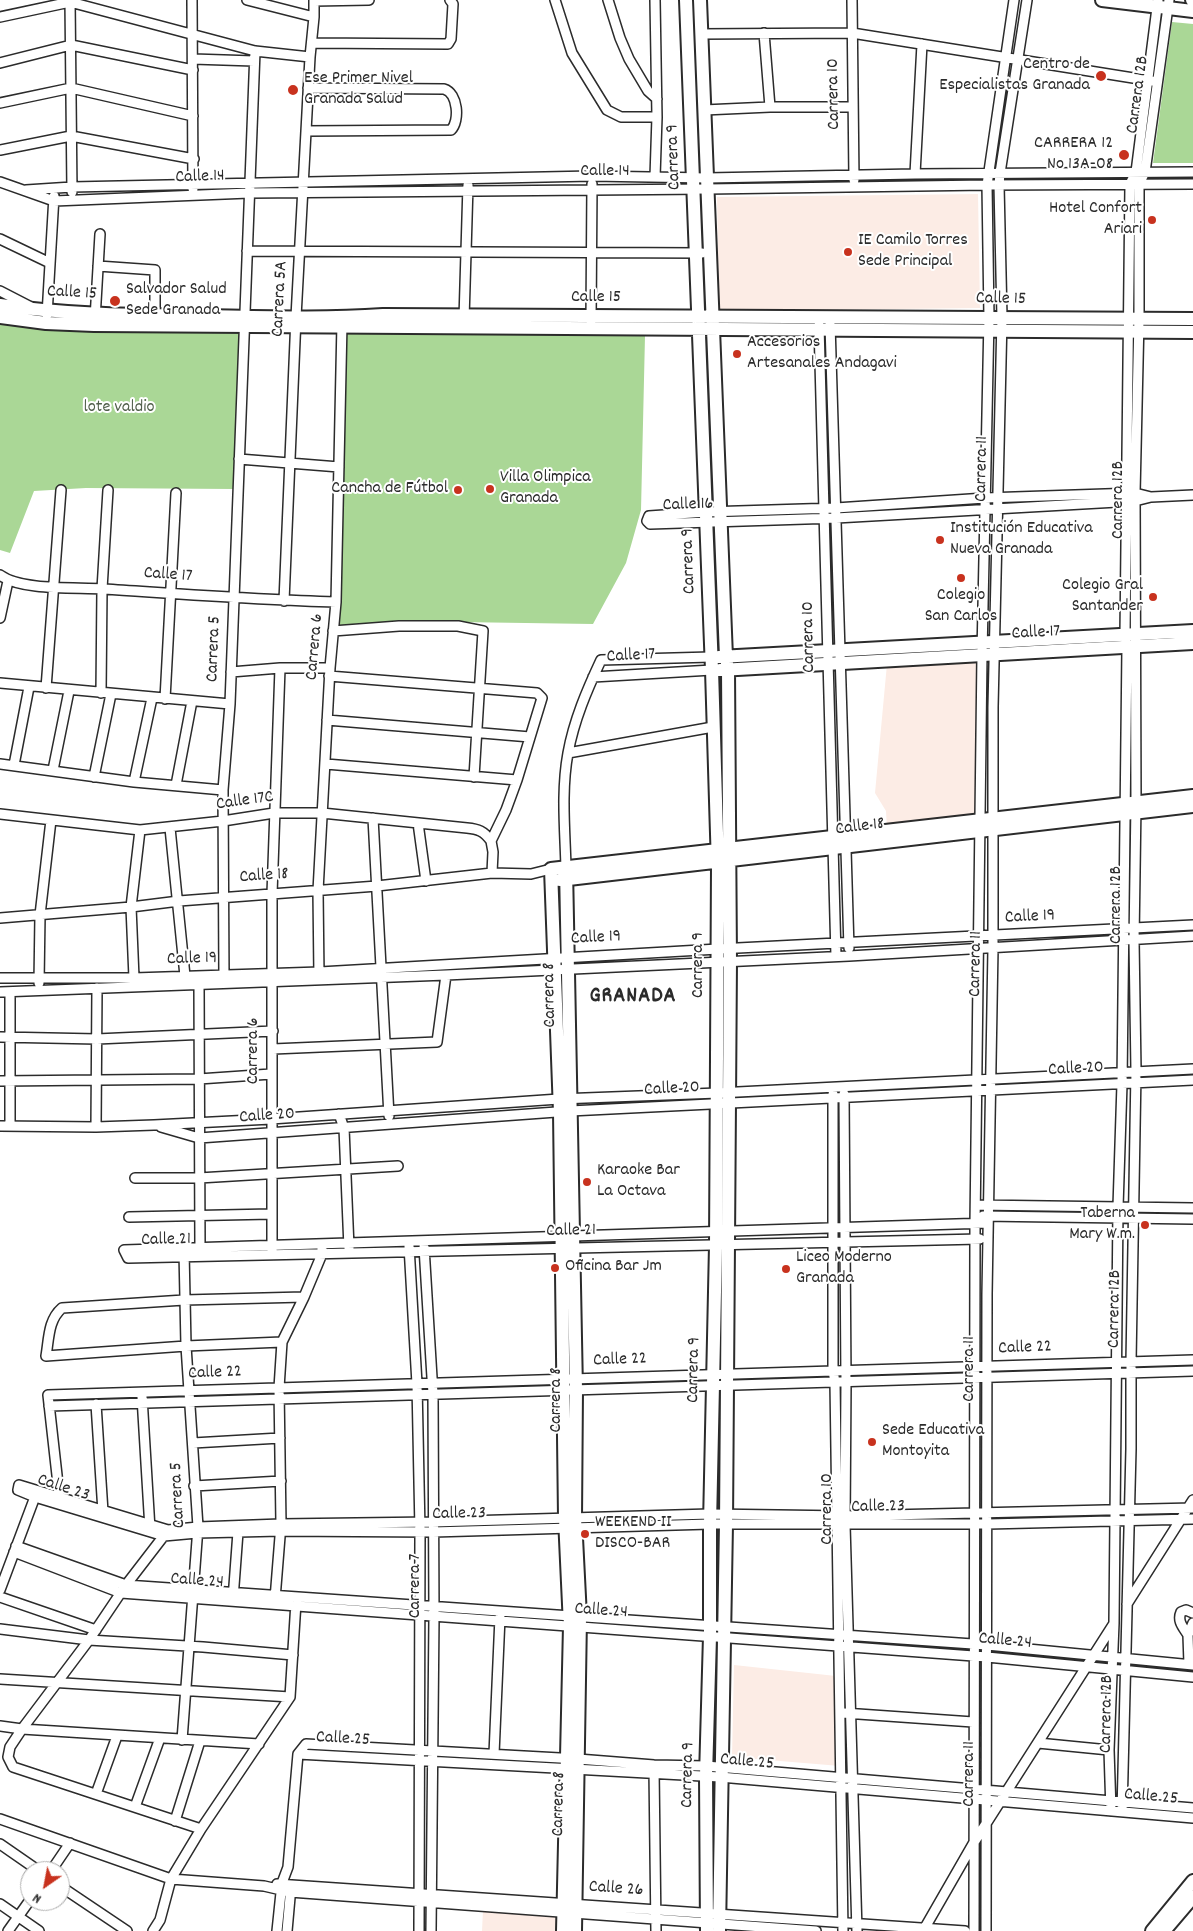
<!DOCTYPE html>
<meta charset="utf-8">
<style>
body{margin:0}
#map{position:relative;width:1193px;height:1931px;overflow:hidden;background:#fff;font-family:Dekko,sans-serif}
canvas{display:block}
.north{position:absolute;left:20px;top:1861px;width:50px;height:50px;box-sizing:border-box;background:#fff;border:1px solid #aaa;border-radius:50%;rotate:213deg;font-size:14px;font-weight:700;line-height:20px;text-align:center;color:#2b2b2b}
.north::after{content:'';display:block;margin:auto;width:18px;height:22px;background:#c8321e;clip-path:polygon(50% 0,100% 100%,50% 72%,0 100%)}
</style>
<div id="map">
<canvas width="1193" height="1931"></canvas>
<div class="north">N</div>
</div>
<script>
const c = document.querySelector('canvas').getContext('2d');
c.lineJoin = 'round';
function fill(path, color) { c.fillStyle = color; c.fill(path, 'evenodd'); }
function trace(path, color, width, dash) { c.strokeStyle = color; c.lineWidth = width; c.lineCap = dash ? 'butt' : 'round'; c.setLineDash(dash || []); c.stroke(path); }
function drawText(font, color, halo, rows, align = 'center') {
  c.font = font + ' Dekko,sans-serif'; c.lineWidth = 4; c.setLineDash([]); c.textBaseline = 'middle'; c.strokeStyle = halo; c.fillStyle = color; for (const [text, x, y, turn = 0] of rows) {
    c.save(); c.translate(x, y); c.rotate((+turn || 0) * Math.PI / 180); c.textAlign = isNaN(turn) ? turn : align; if (halo) c.strokeText(text, 0, 0); c.fillText(text, 0, 0); c.restore();
  }
}
const built = new Path2D(`
 M 978,194 L 980,308 L 719,311 L 717,197 Z
 M 978,659 L 978,818 L 887,829 L 886,811 L 875,793 L 887,664 Z
 M 734,1665 L 836,1676 L 840,1766 L 732,1757 Z
 M 483,1910 L 561,1916 L 560,1931 L 482,1931 Z`);
const green = new Path2D(`
 M 1172,22 L 1193,24 L 1193,163 L 1153,163 Z
 M 0,321 L 241,331 L 234,489 L 86,488 L 34,491 L 10,553 L 0,550 Z
 M 347,331 L 645,336 L 641,510 L 626,563 L 593,624 L 458,622 L 333,630 L 340,399 Z`);
const street = new Path2D(`
 M 70,0 L 72,192
 M 192,0 L 193,189
 M 247,0 L 314,17
 M 555,0 L 572,53 L 607,110 L 621,117 L 657,117
 M 608,0 L 620,38 L 629,59 L 648,91 L 657,99
 M 655,0 L 657,117 L 655,177
 M 852,0 L 854,180
 M 314,1 L 369,0
 M 0,17 L 70,2 L 255,51 L 310,57
 M 764,33 L 770,107
 M 701,34 L 852,33 L 1152,81
 M 312,43 L 448,44 L 451,39 L 453,4 L 450,0
 M 193,59 L 254,61
 M 0,63 L 71,45 L 193,70
 M 0,103 L 71,88 L 193,116
 M 704,110 L 770,107 L 853,107
 M 306,131 L 451,130 C 460,121 458,93 444,89 L 308,88
 M 0,150 L 71,136 L 194,159
 M 915,174 L 922,44
 M 0,182 L 54,201 L 249,193 L 707,189 L 987,185 L 1193,184
 M 26,190 L 72,187 L 592,176 L 707,178 L 915,174 L 1193,172
 M 0,239 L 50,263
 M 247,251 L 702,253
 M 98,266 L 155,270 L 155,320
 M 0,291 L 31,307
 M 47,315 L 54,196
 M 95,319 L 100,234
 M 464,319 L 468,185
 M 591,321 L 592,184
 M 830,324 L 849,948
 M 819,325 L 836,956
 M 239,459 L 339,467
 M 1151,497 L 1135,493 L 985,498 L 836,508 L 706,512 L 649,516 L 647,521 L 650,524 L 836,518 L 1135,501 L 1151,497 L 1193,495
 M 0,575 C 22,591 76,587 104,589 C 181,594 258,600 336,602
 M 284,601 L 296,317 L 310,57 L 314,17 L 314,0
 M 0,618 L 8,581
 M 333,631 L 399,626 L 458,626 L 483,631 L 474,777
 M 231,672 L 280,668 L 330,668
 M 329,676 L 537,693 L 542,698 L 517,780 L 506,810 L 491,841 L 493,852 L 492,873
 M 593,677 L 712,670
 M 0,683 L 230,704
 M 46,688 L 61,490
 M 101,693 L 102,589 L 108,490
 M 165,699 L 176,493
 M 327,720 L 530,737
 M 568,753 L 713,727
 M 0,764 L 134,782 L 223,790
 M 326,764 L 517,780
 M 14,765 L 29,687
 M 53,770 L 69,691
 M 94,777 L 111,694
 M 134,782 L 152,698
 M 176,785 L 192,701
 M 0,814 L 140,830 L 223,821 L 274,813 L 322,813 L 467,828 C 478,829 484,831 491,841
 M 373,818 L 389,1116
 M 418,823 L 426,881
 M 170,828 L 185,976
 M 566,868 C 565,830 561,791 568,753 C 574,720 587,690 601,660 L 711,657
 M 0,918 L 131,907 L 179,901 L 377,886 L 492,873 L 531,874 L 551,869
 M 319,977 L 318,891 L 330,668 L 336,602 L 342,323
 M 0,978 L 134,978 L 320,972 L 718,949 L 1193,925
 M 134,978 L 131,907 L 140,830
 M 224,981 L 223,790 L 230,704 L 255,51
 M 39,983 L 40,915 L 51,820
 M 199,984 L 200,1251
 M 0,992 L 446,975 L 849,956 L 1193,936
 M 0,1037 L 97,1039 L 273,1031
 M 273,1049 L 437,1042 L 446,975
 M 0,1081 L 199,1079 L 271,1074
 M 833,1094 L 833,1371 L 835,1382 L 843,1931
 M 844,1094 L 846,1382 L 845,1525 L 857,1931
 M 339,1114 L 344,1128 L 349,1248
 M 0,1126 L 96,1127 L 154,1125 L 271,1119 L 559,1099 L 718,1093 L 1193,1069
 M 10,1126 L 10,992
 M 96,1127 L 97,988
 M 161,1127 L 199,1138 L 570,1111 L 1193,1080
 M 135,1178 L 199,1178 L 398,1166
 M 976,1205 L 1193,1208
 M 983,1216 L 1193,1219
 M 129,1217 L 271,1214
 M 980,1239 L 128,1258 L 124,1250 L 988,1223
 M 409,1246 L 417,1384 L 420,1531 L 419,1931
 M 424,1247 L 433,1394 L 434,1616 L 431,1931
 M 272,1250 L 272,894 L 280,668
 M 282,1342 L 186,1346 L 46,1356 C 49,1339 48,1320 62,1308 L 184,1300 L 304,1297
 M 142,1397 L 150,1529
 M 96,1404 L 103,1512
 M 49,1406 L 1193,1371
 M 193,1443 L 280,1438
 M 194,1486 L 281,1481
 M 60,1502 L 48,1395 L 1193,1360
 M 1193,1508 L 845,1516 L 710,1514 L 432,1522 L 281,1524 L 198,1527 L 168,1530 L 19,1485 L 18,1490 L 35,1497 L 164,1536 L 197,1533 L 280,1531 L 433,1532 L 710,1524 L 988,1524 L 1193,1519
 M 166,1533 L 126,1585 L 89,1640 L 22,1729 L 10,1747 L 8,1757 L 13,1767 L 201,1829
 M 16,1546 L 126,1585 L 987,1645 L 1193,1665
 M 14,1552 L 121,1593 L 987,1657 L 1193,1677
 M 0,1590 L 36,1494
 M 0,1597 L 96,1630
 M 233,1599 L 238,1532
 M 275,1599 L 281,1524 L 279,1388 L 282,1342 L 304,1297 L 322,1254 L 322,1249
 M 1127,1604 L 1193,1500
 M 0,1629 L 89,1640 L 203,1647 L 293,1655
 M 1188,1635 C 1183,1627 1177,1621 1181,1612 L 1186,1610 L 1193,1613
 M 1189,1664 L 1188,1635 L 1193,1623
 M 0,1679 L 290,1697
 M 844,1713 L 973,1722
 M 0,1726 L 22,1729 L 259,1744
 M 182,1740 L 198,1527 L 186,1346 L 184,1251
 M 1038,1743 L 1109,1750
 M 298,1754 L 720,1777 L 1193,1818
 M 494,1754 L 500,1617
 M 654,1769 L 656,1931
 M 96,1794 L 117,1736
 M 135,1807 L 160,1738
 M 1111,1811 L 1109,1750 L 1114,1623 L 1118,1207 L 1122,1084 L 1127,647 L 1125,635 L 1130,184 L 1136,172 L 1158,0
 M 1122,1812 L 1131,1449 L 1131,1362 L 1136,1071 L 1134,940 L 1136,803 L 1135,493 L 1139,319 L 1139,184 L 1145,172 L 1169,0
 M 0,1819 L 171,1879 L 264,1886 L 290,1892 L 816,1931
 M 175,1821 L 200,1741
 M 0,1844 L 39,1871
 M 51,1871 L 70,1843
 M 277,1884 L 965,1931
 M 60,1886 L 127,1931
 M 0,1904 L 39,1931
 M 8,1931 L 30,1900
 M 153,1931 L 160,1920 L 171,1879 L 201,1829 L 290,1697 L 296,1602
 M 277,1931 L 282,1883 L 288,1867 L 298,1754 L 306,1744 L 578,1759 L 654,1765 L 706,1766 L 1193,1808
 M 287,1931 L 291,1886
 M 923,1931 L 973,1844 L 1113,1625
 M 974,1931 L 975,1224 L 982,654 L 989,318 L 987,185 L 1014,0
 M 986,1931 L 987,1294 L 993,948 L 993,707 L 1002,318 L 999,185 L 1000,173 L 1027,0`);
const secondary = new Path2D(`
 M 686,0 L 712,670 L 718,866 L 716,1245 L 710,1524 L 710,1636 L 706,1776 L 707,1931
 M 700,0 L 726,657 L 728,670 L 730,961 L 726,1524 L 719,1931
 M 1102,0 L 1193,11
 M 1192,0 L 1193,0
 M 0,305 C 68,315 136,315 204,316 C 264,317 323,319 383,315 L 1193,319
 M 0,317 L 46,323 L 94,325 L 1193,332
 M 719,657 L 1193,631
 M 720,670 L 1193,643
 M 566,868 L 576,1390 L 575,1518 L 580,1617 L 575,1931
 M 560,880 L 1193,806
 M 563,1931 L 570,1626 L 565,1518 L 560,1112 L 551,869 L 1193,796
 M 1152,1931 L 1193,1881
 M 1164,1931 L 1193,1897`);
const markers = [
 [1101,76,6,"#c8321e"],
 [293,90,6,"#c8321e"],
 [1124,155,6,"#c8321e"],
 [1152,220,5,"#c8321e"],
 [848,252,5,"#c8321e"],
 [115,301,6,"#c8321e"],
 [737,354,5,"#c8321e"],
 [490,489,5,"#c8321e"],
 [458,490,5,"#c8321e"],
 [940,540,5,"#c8321e"],
 [961,578,5,"#c8321e"],
 [1153,597,5,"#c8321e"],
 [587,1182,5,"#c8321e"],
 [1145,1225,5,"#c8321e"],
 [555,1268,5,"#c8321e"],
 [786,1269,5,"#c8321e"],
 [872,1442,5,"#c8321e"],
 [585,1534,5,"#c8321e"]
];
const poiNames = [
 ["Centro de",1090,66,"right"],
 ["Especialistas Granada",1090,87,"right"],
 ["Ese Primer Nivel",304,80],
 ["Granada Salud",304,101],
 ["CARRERA 12",1113,145,"right"],
 ["No 13A-08",1113,166,"right"],
 ["Hotel Confort",1142,210,"right"],
 ["Ariari",1142,231,"right"],
 ["IE Camilo Torres",858,242],
 ["Sede Principal",858,263],
 ["Salvador Salud",126,291],
 ["Sede Granada",126,312],
 ["Accesorios",747,344],
 ["Artesanales Andagavi",747,365],
 ["Villa Olimpica",500,479],
 ["Granada",500,500],
 ["Cancha de Fútbol",448,490,"right"],
 ["Institución Educativa",950,530],
 ["Nueva Granada",950,551],
 ["Colegio Gral",1143,587,"right"],
 ["Santander",1143,608,"right"],
 ["Colegio",961,597,"center"],
 ["San Carlos",961,618,"center"],
 ["Karaoke Bar",597,1172],
 ["La Octava",597,1193],
 ["Taberna",1135,1215,"right"],
 ["Mary W.m.",1135,1236,"right"],
 ["Liceo Moderno",796,1259],
 ["Granada",796,1280],
 ["Oficina Bar Jm",565,1268],
 ["Sede Educativa",882,1432],
 ["Montoyita",882,1453],
 ["WEEKEND II",595,1524],
 ["DISCO-BAR",595,1545]
];
const streetNames = [
 ["Carrera 10",835,94,-91],
 ["Carrera 12B",1139,95,-82],
 ["Carrera 9",675,157,-92],
 ["Calle 14",605,173],
 ["Calle 14",200,178,-2],
 ["Calle 15",72,294,3],
 ["Carrera 5A",281,299,-87],
 ["Calle 15",596,299],
 ["Calle 15",1001,300,1],
 ["Carrera 11",983,469,-89],
 ["Carrera 12B",1120,500,-90],
 ["Calle 16",688,506,-2],
 ["Carrera 9",690,561,-92],
 ["Calle 17",168,576,4],
 ["Calle 17",1036,634,-3],
 ["Carrera 10",810,637,-91],
 ["Carrera 6",316,647,-85],
 ["Carrera 5",215,649,-88],
 ["Calle 17",631,657,-3],
 ["Calle 17C",245,802,-8],
 ["Calle 18",860,828,-7],
 ["Calle 18",264,877,-4],
 ["Carrera 12B",1118,905,-90],
 ["Calle 19",1030,918,-3],
 ["Calle 19",596,939,-3],
 ["Calle 19",192,960,-2],
 ["Carrera 11",977,964,-89],
 ["Carrera 9",700,965,-90],
 ["Carrera 8",551,995,-91],
 ["Carrera 6",255,1051,-90],
 ["Calle 20",1076,1070,-3],
 ["Calle 20",672,1090,-3],
 ["Calle 20",267,1117,-4],
 ["Calle 21",571,1232,-1],
 ["Calle 21",166,1241,-1],
 ["Carrera 12B",1116,1309,-89],
 ["Calle 22",1025,1349,-2],
 ["Calle 22",620,1361,-2],
 ["Carrera 11",971,1369,-90],
 ["Carrera 9",695,1370,-89],
 ["Calle 22",215,1374,-2],
 ["Carrera 8",558,1400,-90],
 ["Calle 23",63,1489,18],
 ["Carrera 5",179,1495,-93],
 ["Calle 23",878,1508,-1],
 ["Carrera 10",829,1509,-90],
 ["Calle 23",459,1515,-1],
 ["Calle 24",197,1582,4],
 ["Carrera 7",417,1586,-90],
 ["Calle 24",601,1612,4],
 ["Calle 24",1005,1642,5],
 ["Carrera 12B",1108,1714,-89],
 ["Calle 25",343,1740,3],
 ["Calle 25",747,1763,5],
 ["Carrera 11",971,1774,-90],
 ["Carrera 9",689,1775,-89],
 ["Calle 25",1151,1798,5],
 ["Carrera 8",560,1804,-89],
 ["Calle 26",616,1890,4]
];
const parkNames = [
 ["lote valdio",119,409]
];
const districtNames = [
 ["GRANADA",633,998]
];
fill(built, '#fcece5');
fill(green, '#aad796');
trace(street, '#2b2b2b', 12);
trace(secondary, '#2b2b2b', 16);
trace(street, '#fff', 9);
trace(secondary, '#fff', 12);
for (const [x, y, r, color] of markers) { const dot = new Path2D(); dot.arc(x, y, r, 0, 2 * Math.PI); c.fillStyle = color; c.fill(dot); trace(dot, '#fff', 2); }
drawText('18px', '#2b2b2b', '#fff', poiNames, 'left');
drawText('18px', '#2b2b2b', '#fff', streetNames);
drawText('18px', '#515f4b', '#fff', parkNames);
c.letterSpacing = '1px';
drawText('bold 22px', '#2b2b2b', '#fff', districtNames);
c.letterSpacing = '0px';
</script>
